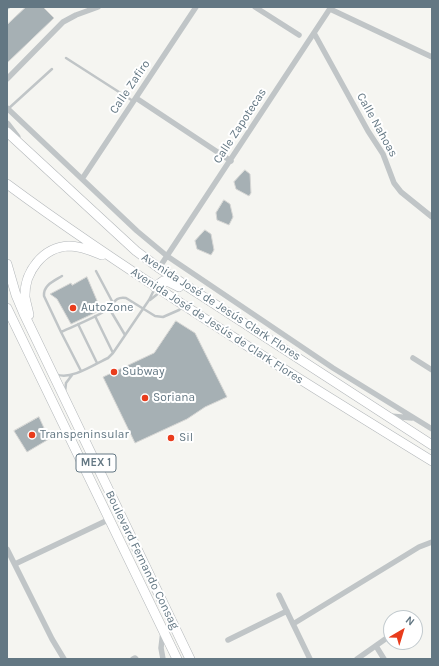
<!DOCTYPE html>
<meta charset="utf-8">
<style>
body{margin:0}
#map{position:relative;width:439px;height:666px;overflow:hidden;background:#f5f5f1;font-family:Karla,sans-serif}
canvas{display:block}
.frame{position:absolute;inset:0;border:8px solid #637783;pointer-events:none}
.north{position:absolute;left:383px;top:610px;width:40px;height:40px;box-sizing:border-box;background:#fff;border:1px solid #c1c9cd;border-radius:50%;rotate:38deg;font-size:11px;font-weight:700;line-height:16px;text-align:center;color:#637783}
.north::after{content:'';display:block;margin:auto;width:14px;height:18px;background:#e93c1c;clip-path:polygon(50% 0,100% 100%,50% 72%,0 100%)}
</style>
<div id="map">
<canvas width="439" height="666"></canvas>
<div class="frame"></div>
<div class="north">N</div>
</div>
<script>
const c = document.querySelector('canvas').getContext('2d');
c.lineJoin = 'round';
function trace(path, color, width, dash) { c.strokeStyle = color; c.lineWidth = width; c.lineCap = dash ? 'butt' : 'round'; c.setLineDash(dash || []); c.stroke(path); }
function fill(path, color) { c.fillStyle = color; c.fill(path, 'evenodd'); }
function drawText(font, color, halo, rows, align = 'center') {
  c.font = font + ' Karla,sans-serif'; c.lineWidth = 4; c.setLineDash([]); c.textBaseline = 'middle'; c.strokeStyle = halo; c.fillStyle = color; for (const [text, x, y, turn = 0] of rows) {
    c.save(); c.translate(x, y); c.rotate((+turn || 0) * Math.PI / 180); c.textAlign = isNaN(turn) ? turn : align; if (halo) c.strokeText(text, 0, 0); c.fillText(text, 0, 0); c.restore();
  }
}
const stream = new Path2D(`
 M 7,9 L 10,7`);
const building = new Path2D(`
 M 26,7 L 43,7 L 54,18 L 7,63 L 7,25 Z
 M 245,170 L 250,174 L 251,193 L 249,196 L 236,189 L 234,182 Z
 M 224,200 L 230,204 L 233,217 L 229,225 L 217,220 L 216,213 Z
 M 205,230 L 211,234 L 214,250 L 211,255 L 197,249 L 195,241 Z
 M 87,277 L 101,310 L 71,324 L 57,299 L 50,294 L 71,283 L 72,285 Z
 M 176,321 L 195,333 L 227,397 L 205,407 L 187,419 L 135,443 L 103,377 L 154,353 Z
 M 39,417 L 49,439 L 27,452 L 14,431 Z`);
const service = new Path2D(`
 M 66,58 L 133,101
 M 8,109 L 52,69
 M 96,271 L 113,303
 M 150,300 L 160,292
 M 109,308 L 125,335
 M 95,316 L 113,353
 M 78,324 L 97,363
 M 61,332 L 44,296 C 43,285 54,281 62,276
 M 81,371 L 61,332 C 76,325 92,319 105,311 C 114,306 113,296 126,298 L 155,316 L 163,317 L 179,310 L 182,307
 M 56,374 C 70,381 95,364 108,358 L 113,353 L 149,300 L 155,288
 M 65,392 L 66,383 L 72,375`);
const minor = new Path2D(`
 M 255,7 L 299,35
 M 330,9 L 432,57
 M 314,33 L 368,131 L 383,154 L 394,183 L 401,192 L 432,217
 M 7,79 L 63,22 L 76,15 L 98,7
 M 136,98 L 231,161
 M 7,108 L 137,231 L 167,256 L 333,368 L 432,429
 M 82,179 L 196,7
 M 159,268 L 331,7
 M 413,358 L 432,370
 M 390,416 L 412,418
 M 7,549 L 52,639 L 64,659
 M 15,564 L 110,519
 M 279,595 L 310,659
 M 293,624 L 419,547 L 432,542
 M 228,640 L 287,611
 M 376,646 L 384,659
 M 133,659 L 135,658 L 136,659
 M 163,659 L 161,648 L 163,631
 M 357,659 L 391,635`);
const tertiary = new Path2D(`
 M 7,124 L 17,137`);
const trunk = new Path2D(`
 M 7,132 L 136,251 L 159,268 L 432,445
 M 7,184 C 69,230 134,273 199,315 C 276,365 354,413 432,461
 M 7,264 L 16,295 L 24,314 L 190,659
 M 155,287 L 163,281 L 169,282 L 179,287
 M 7,308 L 177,659
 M 29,315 C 28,309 26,303 25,297 C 24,272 43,247 69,246 C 81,246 92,251 102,255`);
const markers = [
 [73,308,4,"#e93c1c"],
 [114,372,4,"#e93c1c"],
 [145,398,4,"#e93c1c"],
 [32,435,4,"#e93c1c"],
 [171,438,4,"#e93c1c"]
];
const shields = [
 [96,463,40]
];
const shieldNames = [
 ["MEX 1",96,463]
];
const streetNames = [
 ["Calle Zafiro",130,87,-56],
 ["Calle Nahoas",377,125,61],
 ["Calle Zapotecas",240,126,-57],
 ["Avenida José de Jesús Clark Flores",221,307,33],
 ["Avenida José de Jesús de Clark Flores",217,326,33],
 ["Boulevard Fernando Consag",142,560,64]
];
const poiNames = [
 ["AutoZone",81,308],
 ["Subway",122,372],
 ["Soriana",153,398],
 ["Transpeninsular",40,435],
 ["Sil",179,438]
];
trace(stream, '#b6c5c8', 2);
fill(building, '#a6b0b4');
trace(building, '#d6d6d4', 1);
trace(trunk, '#b3b7ba', 10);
trace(service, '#c0c5c7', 2.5);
trace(minor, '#c0c5c7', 5.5);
trace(tertiary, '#c0c5c7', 7);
trace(trunk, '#fff', 9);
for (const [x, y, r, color] of markers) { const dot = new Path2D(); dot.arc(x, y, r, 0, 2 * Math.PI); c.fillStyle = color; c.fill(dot); trace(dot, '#fff', 1.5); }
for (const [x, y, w] of shields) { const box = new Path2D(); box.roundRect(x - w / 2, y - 9, w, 18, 3); c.fillStyle = '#fff'; c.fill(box); trace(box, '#637783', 1); }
drawText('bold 11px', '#637783', null, shieldNames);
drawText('12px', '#637783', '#fff', streetNames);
drawText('12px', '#637783', '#fff', poiNames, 'left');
</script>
